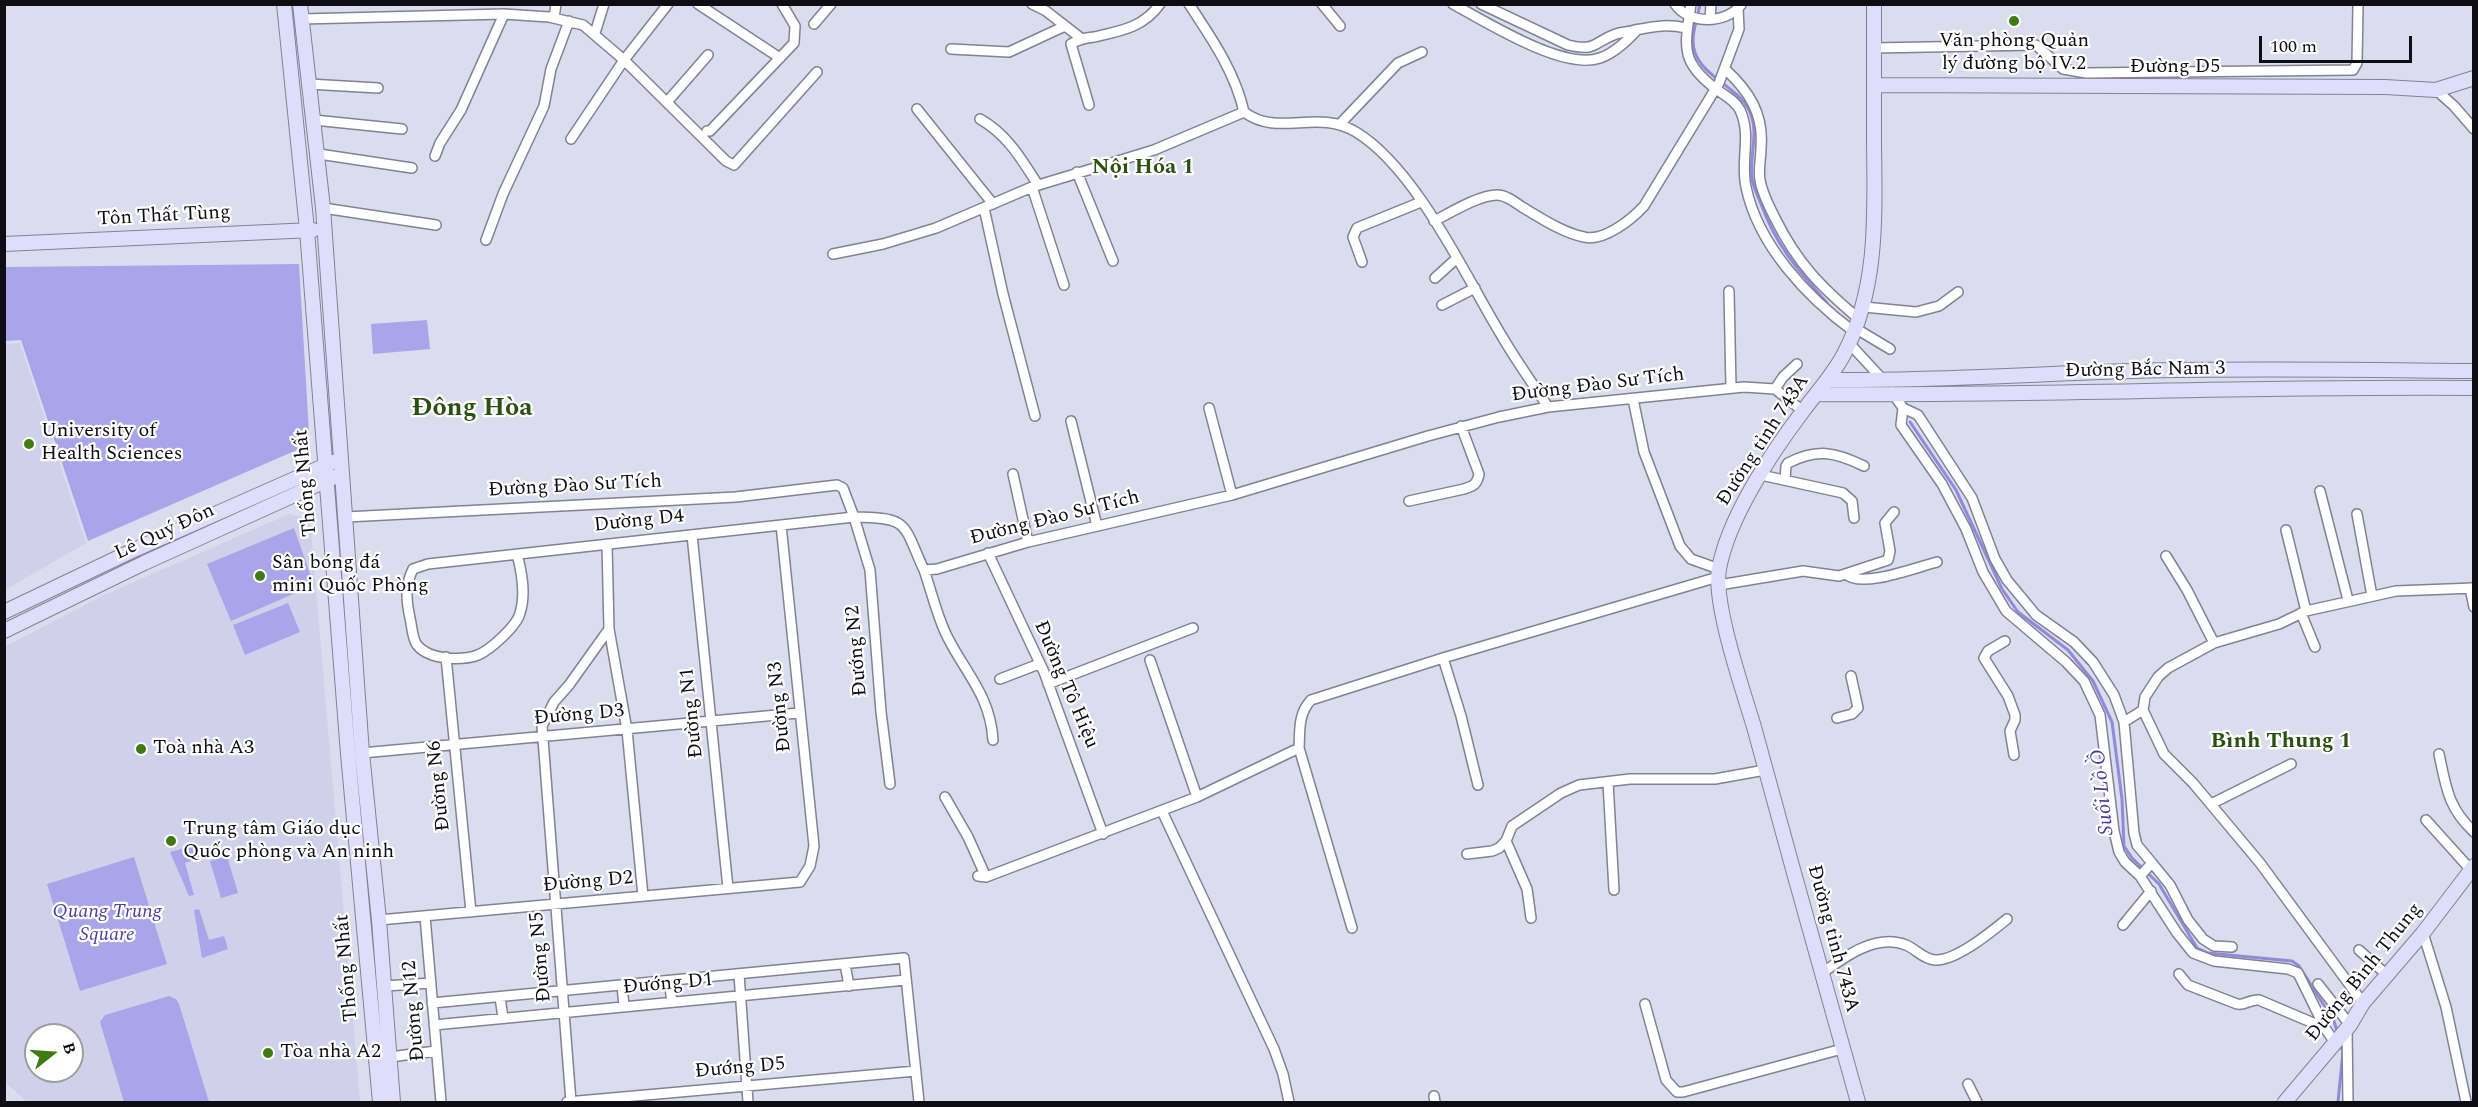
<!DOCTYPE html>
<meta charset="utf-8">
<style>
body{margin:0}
#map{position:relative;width:2478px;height:1107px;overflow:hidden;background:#dcdcef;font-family:Spectral,serif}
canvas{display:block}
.frame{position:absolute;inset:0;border:6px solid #0d0d13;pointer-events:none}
.north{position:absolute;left:24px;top:1023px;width:60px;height:60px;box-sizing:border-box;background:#fff;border:2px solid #9e9ea1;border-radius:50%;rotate:73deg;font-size:16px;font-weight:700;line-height:24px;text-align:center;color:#0d0d13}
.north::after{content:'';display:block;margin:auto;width:21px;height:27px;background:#407a13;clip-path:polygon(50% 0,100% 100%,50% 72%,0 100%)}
.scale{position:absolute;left:2259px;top:36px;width:153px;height:27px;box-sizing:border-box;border:3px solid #0d0d13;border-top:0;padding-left:8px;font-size:18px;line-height:21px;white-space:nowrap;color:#0d0d13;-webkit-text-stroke:4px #fff;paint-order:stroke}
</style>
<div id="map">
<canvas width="2478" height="1107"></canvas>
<div class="frame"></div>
<div class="north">B</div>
<div class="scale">100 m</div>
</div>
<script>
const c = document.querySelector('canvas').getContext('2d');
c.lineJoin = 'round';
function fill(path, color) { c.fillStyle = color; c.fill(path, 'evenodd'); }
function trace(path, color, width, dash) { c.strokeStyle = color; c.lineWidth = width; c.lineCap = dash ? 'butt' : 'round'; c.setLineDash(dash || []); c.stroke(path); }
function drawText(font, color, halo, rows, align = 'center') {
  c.font = font + ' Spectral,serif'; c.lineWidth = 4.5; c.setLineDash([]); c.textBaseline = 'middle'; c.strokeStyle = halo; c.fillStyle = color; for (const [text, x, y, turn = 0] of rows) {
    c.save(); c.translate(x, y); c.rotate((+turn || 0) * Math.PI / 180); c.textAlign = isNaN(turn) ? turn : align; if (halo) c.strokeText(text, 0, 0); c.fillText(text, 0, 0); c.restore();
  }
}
const built = new Path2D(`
 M 20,343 L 86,543 L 5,590 L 5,344 Z
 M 289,514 L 310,519 L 360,1102 L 27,1102 L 5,1082 L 4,647 L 102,596 ZM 36,1035 L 72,1035 L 72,1071 L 36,1071 Z`);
const green = new Path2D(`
 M 299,264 L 309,433 L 306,446 L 88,541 L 21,340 L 5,341 L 5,267 Z
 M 427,320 L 430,349 L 373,354 L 371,324 Z
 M 294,528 L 314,585 L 231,621 L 207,564 Z
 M 288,603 L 300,632 L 245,655 L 233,625 Z
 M 196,845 L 200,858 L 185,863 L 194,895 L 189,896 L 170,852 Z
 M 227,856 L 238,893 L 221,898 L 210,861 Z
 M 134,857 L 167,964 L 80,991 L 47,884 Z
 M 199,909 L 209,940 L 224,936 L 228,949 L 202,958 L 194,910 Z
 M 169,996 L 176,999 L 179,1004 L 209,1102 L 124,1102 L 100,1022 L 105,1015 Z`);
const stream = new Path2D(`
 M 1700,4 C 1698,16 1693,29 1693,41 C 1693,74 1736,84 1749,110 C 1760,132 1749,155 1752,178 C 1753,187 1758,196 1761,204 C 1777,247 1797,269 1827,303
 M 1910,422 L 1956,490 L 2002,589 L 2018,612 L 2068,650 L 2093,681 L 2112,722 L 2122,799 L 2124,846 L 2132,858 L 2159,884 L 2197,948 L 2208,953 L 2292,961 L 2299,966 L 2334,1021 L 2337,1031
 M 2338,1102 L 2343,1052 L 2340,1044`);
const street = new Path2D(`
 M 698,4 L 780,58
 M 1032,4 L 1046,11 L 1082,39
 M 1322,4 L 1340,26
 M 1453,4 C 1486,22 1564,71 1600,58 C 1615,53 1627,41 1637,30
 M 1481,4 L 1568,45 C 1597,52 1593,42 1616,34 C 1622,32 1629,32 1635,30 C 1657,26 1666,24 1687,28
 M 1675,4 C 1689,25 1726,24 1741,5
 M 1691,4 C 1685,46 1679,61 1716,89 C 1724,95 1735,100 1740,110 C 1752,136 1740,160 1746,187 C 1758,245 1807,297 1853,331
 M 554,18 L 556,4
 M 301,19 L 504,14 L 549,17 L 583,25 L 624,60 L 726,161 L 734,165 L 817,72
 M 1710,19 L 1711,4
 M 814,24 L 831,4
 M 595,33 L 604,4
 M 1874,48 L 2036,45 L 2063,69 L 2086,73 L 2353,70 L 2357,63 L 2358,6
 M 951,49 L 1009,52 L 1065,26
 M 1725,69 C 1749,91 1764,114 1761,148 C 1761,158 1758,170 1760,180 C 1762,193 1769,206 1775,218 C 1797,263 1821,287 1859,319
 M 309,84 L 378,88
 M 2436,90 L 2454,106 L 2474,129
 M 667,102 L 708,55
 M 1089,105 L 1071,44 C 1078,39 1086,38 1094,37 C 1120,31 1143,28 1160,4
 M 917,109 L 993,204
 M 1244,112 C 1279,138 1317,108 1356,132 C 1417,169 1466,278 1503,338 C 1517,362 1533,384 1548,407
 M 980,119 C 1008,135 1022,160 1038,185
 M 314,120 L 402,129
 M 1340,124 L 1398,63 L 1422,52
 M 707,131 L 710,131 L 794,43 L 795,26 L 782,4
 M 571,139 L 624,60 L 668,4
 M 319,154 L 412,168
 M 435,156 L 440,143 L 461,110 L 504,14
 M 1077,172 L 1113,261
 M 1032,187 L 1064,285
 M 323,208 L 436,225
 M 984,208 L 1003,294 L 1035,416
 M 1434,221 C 1450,213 1479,195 1497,195 C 1506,195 1515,202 1522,207 C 1541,218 1563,233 1584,237 C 1604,242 1632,219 1644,206 L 1719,83 L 1739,29 L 1738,8
 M 486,240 L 503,194 L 544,106 L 551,69 L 569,21
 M 833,254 L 883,244 L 936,228 L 1032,187 L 1154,150 L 1244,112 C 1235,72 1212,39 1189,4
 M 1362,262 L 1353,237 L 1357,228 L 1421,202
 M 1435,278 L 1457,258
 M 1729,291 L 1731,388
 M 1442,305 L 1475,288
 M 1864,307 L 1916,312 L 1939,306 L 1958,292
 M 1855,328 L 1890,349
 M 1849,343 L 1884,381
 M 1775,389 L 1783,377 L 1797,364
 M 1892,392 L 1903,408 L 1918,415 L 1972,498 L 1995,559 L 2007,580 L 2036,615 L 2074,642 L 2093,662 L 2114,695 L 2124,722
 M 1633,399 L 1644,452 L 1680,546 L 1691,559 L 1719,569
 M 1209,408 L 1232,495
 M 1903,408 L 1901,425 L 1942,484 L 1966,529 L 1983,572 L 2006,611 L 2066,662 L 2084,681 L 2100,715 L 2114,831 L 2119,852 L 2125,862 L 2140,876 L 2177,933 L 2193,953 L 2214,961 L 2288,969 L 2298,973 L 2325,1028
 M 1071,421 L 1097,526
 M 1013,474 L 1028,542
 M 1761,475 L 1843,493 L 1852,501 L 1854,518
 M 1785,480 L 1786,466 L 1788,463 C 1817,448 1835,452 1864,466
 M 2320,491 L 2348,600
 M 1409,501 L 1464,489 C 1474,486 1477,484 1479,474 L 1461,426
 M 2357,514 L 2372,596
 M 346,517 L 736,497 L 837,485 L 843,488 L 854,517 C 910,518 902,522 924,570 L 937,569 L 1028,542 L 1232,495 L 1428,436 L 1499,417 L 1548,407 L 1744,387 L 1775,389 L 1803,411
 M 2286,530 L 2306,611
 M 692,535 L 728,888
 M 988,553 L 1044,672 L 1103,834
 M 517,554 C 522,573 526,594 520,613 C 517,626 490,650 478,655 C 461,661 429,660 417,645 C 412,638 412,626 410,618 C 406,600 405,585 413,569 L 428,564 L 854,517 L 870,570 L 881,712 L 890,784
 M 2166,556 L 2187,590 L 2214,643
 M 924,570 C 931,590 936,612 945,632 C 963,671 990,693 993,740
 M 1846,574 C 1861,589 1917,567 1937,562
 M 1719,585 L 1803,571 L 1839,576 L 1888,560 L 1890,551 L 1885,523 L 1894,512
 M 2470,588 L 2474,607
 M 2301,613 L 2315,647
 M 609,629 L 627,730 L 643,896
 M 2005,641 L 1988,651 L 1984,658 L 2008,696 L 2015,715 L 2015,720 L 2010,731 L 2014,755
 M 446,657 L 471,912
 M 1443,658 L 1461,716 L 1478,785
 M 1150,660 L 1197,797
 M 1000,679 L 1039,664
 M 1048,684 L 1193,628
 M 2143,710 L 2124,722 L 2134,833 L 2137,845 L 2152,863
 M 1837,718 L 1852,714 L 1858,708 L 1851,676
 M 362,753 L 799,713
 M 2439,754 C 2446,787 2448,808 2474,832
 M 1608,782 L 1614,890
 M 945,797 L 968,837 L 986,877
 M 2211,804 L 2291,764
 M 1162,811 L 1274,1049 L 1283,1074 L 1289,1102
 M 2426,820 L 2471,870
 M 1506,841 L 1527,889 L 1531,918
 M 1467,854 L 1492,851 L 1499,848 L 1506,841 L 1512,826 L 1561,793 L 1579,785 L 1630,779 L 1715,779 L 1765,770
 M 978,876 L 986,877 L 1197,797 L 1299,748
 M 2140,876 L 2152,863 L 2170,885 L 2188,920 L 2203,939 L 2214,946 L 2232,947
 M 425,916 L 441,1102
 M 379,920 L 800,882 L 810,866 L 814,846 L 781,525
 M 2123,925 L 2151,891
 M 1352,928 L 1299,748 C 1300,730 1298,714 1311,700 L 1443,658 L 1718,577
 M 2423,933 L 2446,1007 L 2466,1102
 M 2359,950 L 2387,975
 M 845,964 L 849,986
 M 739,974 L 748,1102
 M 1821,974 C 1844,957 1876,933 1906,945 C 1916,949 1923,959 1935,960 C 1956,961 1991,932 2007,919
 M 2179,974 L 2188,985 L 2237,1004 C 2244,1006 2250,999 2259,1000 L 2325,1028 L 2335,1043
 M 669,981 L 672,1002
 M 2318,984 L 2350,1025
 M 622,985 L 624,1007
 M 385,986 L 431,983
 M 500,997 L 503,1018
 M 432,1003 L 904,958 L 919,1102
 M 2363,1003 L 2260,863 L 2193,783 L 2164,754 L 2143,710 L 2145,697 L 2158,677 L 2168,668 L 2214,643 L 2279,624 L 2306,611 L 2396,591 L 2474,588
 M 1645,1004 L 1666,1080 L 1677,1092 L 1683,1092 L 1842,1049
 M 434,1025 L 906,980
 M 2347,1028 L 2348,1102
 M 390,1057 L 436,1051
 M 1968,1084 L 1977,1102
 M 1434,1096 L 1435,1102
 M 567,1102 L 916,1071
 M 571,1102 L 542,726 L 554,702 L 569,685 L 609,629 L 607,544`);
const secondary = new Path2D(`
 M 284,4 L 307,230 L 348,754 L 380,1102
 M 300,4 L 323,208 L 362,753 L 379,920 L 393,1102
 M 1874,85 L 2385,87 L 2436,90 L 2474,78
 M 4,244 L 313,230
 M 1827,380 C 1929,381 2030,374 2132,371 C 2246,368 2360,370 2474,371
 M 1817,394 C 2036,396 2255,386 2474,388
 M 4,612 L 136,549 L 333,462
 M 4,631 L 144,563 L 334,477
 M 1858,1102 C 1823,978 1788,852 1754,727 C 1743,690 1713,604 1719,569 C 1728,518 1772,452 1803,411 C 1817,392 1833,375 1844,354 C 1878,289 1875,216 1874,144 C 1874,98 1874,51 1874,4
 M 2285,1102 L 2350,1025 L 2363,1003 L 2423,933 L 2474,866`);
const markers = [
 [2014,21,6,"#407a13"],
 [29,444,6,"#407a13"],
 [260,576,6,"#407a13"],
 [141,749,6,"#407a13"],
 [171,841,6,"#407a13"],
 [268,1053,6,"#407a13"]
];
const poiNames = [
 ["Văn phòng Quản",2014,42,"center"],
 ["lý đường bộ IV.2",2014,65,"center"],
 ["University of",41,432],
 ["Health Sciences",41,455],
 ["Sân bóng đá",272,564],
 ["mini Quốc Phòng",272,587],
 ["Toà nhà A3",153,749],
 ["Trung tâm Giáo dục",183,830],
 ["Quốc phòng và An ninh",183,853],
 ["Tòa nhà A2",280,1053]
];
const streetNames = [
 ["Đường D5",2175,68],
 ["Tôn Thất Tùng",164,217,-3],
 ["Đường Bắc Nam 3",2145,371,-1],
 ["Đường Đào Sư Tích",1598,386,-7],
 ["Đường tỉnh 743A",1764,441,-57],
 ["Thống Nhất",307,483,-95],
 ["Đường Đào Sư Tích",575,487,-3],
 ["Đường Đào Sư Tích",1055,519,-14],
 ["Dường D4",639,522,-6],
 ["Lê Quý Đôn",165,533,-25],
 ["Đướng N2",858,651,-95],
 ["Đường Tô Hiệu",1065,685,67],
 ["Đường N3",781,707,-96],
 ["Đường N1",693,713,-96],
 ["Đường D3",579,716,-5],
 ["Đường N6",440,786,-96],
 ["Đường D2",588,883,-5],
 ["Đường tỉnh 743A",1832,939,75],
 ["Đường N5",542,957,-95],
 ["Thống Nhất",348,968,-95],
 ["Đường Bình Thung",2365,973,-51],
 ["Đướng D1",668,985,-5],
 ["Đường N12",415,1011,-95],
 ["Đướng D5",740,1069,-5]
];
const parkNames = [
 ["Quang Trung",107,913],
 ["Square",107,936]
];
const waterNames = [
 ["Suối Lồ Ồ",2104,792,-96]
];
const quarterNames = [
 ["Nội Hóa 1",1143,169],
 ["Bình Thung 1",2281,743]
];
const districtNames = [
 ["Đông Hòa",472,410]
];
fill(built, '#d0d0eb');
fill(green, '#a8a5eb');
trace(stream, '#8f8adc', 3);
trace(street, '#818293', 12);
trace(secondary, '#818293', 16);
trace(street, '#fff', 9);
trace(secondary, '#e0ddfb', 14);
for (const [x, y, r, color] of markers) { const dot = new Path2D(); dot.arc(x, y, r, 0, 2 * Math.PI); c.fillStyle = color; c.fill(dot); trace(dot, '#fff', 2); }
drawText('20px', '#0d0d13', '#fff', poiNames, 'left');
drawText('20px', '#0d0d13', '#fff', streetNames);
drawText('italic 20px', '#4f40a1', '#fff', parkNames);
drawText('italic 21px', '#4b3b9c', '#fff', waterNames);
drawText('bold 22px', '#2b5011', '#fff', quarterNames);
drawText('bold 26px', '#2b5011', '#fff', districtNames);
</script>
